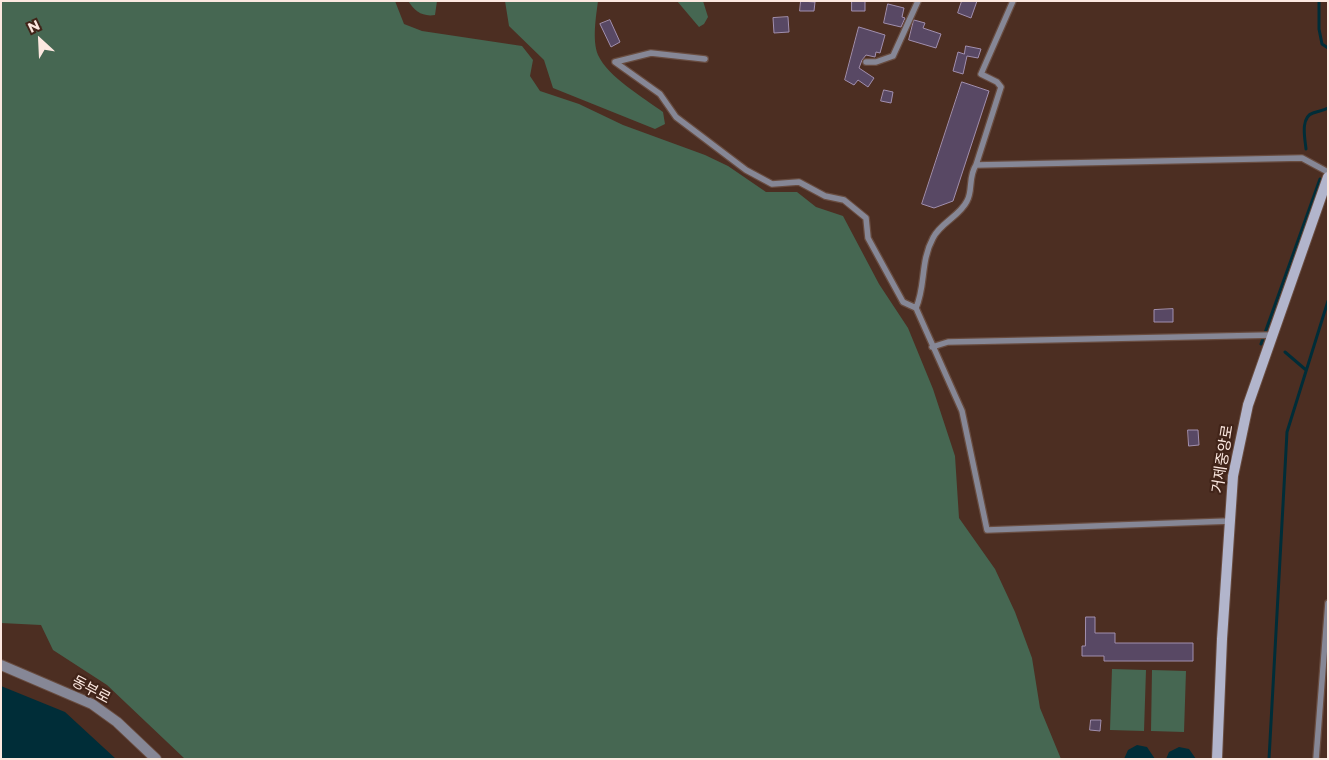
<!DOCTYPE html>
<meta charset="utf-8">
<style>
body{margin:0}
#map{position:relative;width:1329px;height:760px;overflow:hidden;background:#4c2e22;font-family:Montserrat,sans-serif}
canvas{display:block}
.frame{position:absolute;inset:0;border:2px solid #fce8e0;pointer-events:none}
.north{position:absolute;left:15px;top:15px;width:50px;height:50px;-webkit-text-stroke:4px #412419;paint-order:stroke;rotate:335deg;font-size:14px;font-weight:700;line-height:20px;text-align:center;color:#fce8e0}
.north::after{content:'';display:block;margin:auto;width:18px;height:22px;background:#fce8e0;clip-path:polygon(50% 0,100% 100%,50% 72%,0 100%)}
</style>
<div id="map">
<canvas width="1329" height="760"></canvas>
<div class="frame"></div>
<div class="north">N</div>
</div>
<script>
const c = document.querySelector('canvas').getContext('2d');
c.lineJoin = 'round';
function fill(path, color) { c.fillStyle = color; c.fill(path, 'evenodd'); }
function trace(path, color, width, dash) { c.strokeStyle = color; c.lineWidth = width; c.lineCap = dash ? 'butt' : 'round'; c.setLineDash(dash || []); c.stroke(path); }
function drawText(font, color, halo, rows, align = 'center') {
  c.font = font + ' Montserrat,"Noto Sans KR",sans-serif'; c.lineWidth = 4.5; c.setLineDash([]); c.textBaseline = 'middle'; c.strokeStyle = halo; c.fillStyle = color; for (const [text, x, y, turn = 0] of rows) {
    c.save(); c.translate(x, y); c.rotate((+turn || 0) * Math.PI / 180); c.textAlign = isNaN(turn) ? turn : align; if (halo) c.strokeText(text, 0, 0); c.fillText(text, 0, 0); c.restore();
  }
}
const green = new Path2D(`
 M 1,1 L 395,1 L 404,24 L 422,31 L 522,46 L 533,60 L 530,76 L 540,91 L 579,104 L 623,125 L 705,155 L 728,166 L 766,192 L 797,192 L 816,207 L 843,216 L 879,284 L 908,328 L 933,389 L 955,456 L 959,518 L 995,569 L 1015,612 L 1032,658 L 1040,708 L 1061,759 L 185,759 L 107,685 L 53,650 L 41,625 L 1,623 Z
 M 408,1 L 437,1 L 435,15 C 422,17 415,11 408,1 Z
 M 505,1 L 598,1 C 596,17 592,40 598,55 C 608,77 644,98 663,112 L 665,124 L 655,129 L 553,88 L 544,60 L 509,26 Z
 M 677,1 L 703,1 L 708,17 L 704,24 L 699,27 Z
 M 1112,669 L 1146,670 L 1144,731 L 1110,730 Z
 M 1152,670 L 1186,671 L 1184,732 L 1151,731 Z`);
const water = new Path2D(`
 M 1,686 L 65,712 L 116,759 L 1,759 Z
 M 1137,745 L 1147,747 L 1155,759 L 1124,759 L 1128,750 Z
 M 1179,747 L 1189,749 L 1196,759 L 1166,759 L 1169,752 Z`);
const stream = new Path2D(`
 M 1319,1 L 1319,29 L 1322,44 L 1328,48
 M 1306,149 C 1305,139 1300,117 1313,113 C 1318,111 1323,111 1328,108
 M 1261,344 L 1320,179
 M 1285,352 L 1306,370
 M 1269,759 L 1287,432 L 1328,301`);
const building = new Path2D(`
 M 801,1 L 815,2 L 814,11 L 800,11 Z
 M 852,1 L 865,1 L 865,11 L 852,11 Z
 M 962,1 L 977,1 L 971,18 L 958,13 Z
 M 888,4 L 904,8 L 902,17 L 905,18 L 901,27 L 884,23 Z
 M 788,17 L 789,32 L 774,33 L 773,18 Z
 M 610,20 L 620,42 L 611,47 L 600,24 Z
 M 914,20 L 925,23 L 923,28 L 941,34 L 936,48 L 909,40 Z
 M 859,27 L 885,35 L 880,53 L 876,52 L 875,57 L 866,55 L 862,60 L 859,68 L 874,78 L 868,87 L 858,80 L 854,85 L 845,80 Z
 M 966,46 L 981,49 L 978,58 L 967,56 L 963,74 L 953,71 L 958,52 L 964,54 Z
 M 962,82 L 989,91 L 953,201 L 934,208 L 922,204 Z
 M 884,90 L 893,92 L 891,103 L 881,101 Z
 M 1173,309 L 1173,322 L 1154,322 L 1154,310 Z
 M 1188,430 L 1198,430 L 1199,445 L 1189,446 Z
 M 1086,617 L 1095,617 L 1095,633 L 1115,633 L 1115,643 L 1193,643 L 1193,661 L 1104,661 L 1104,656 L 1082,656 L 1082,646 L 1085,646 Z
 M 1091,720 L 1101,720 L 1100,731 L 1090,730 Z`);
const service = new Path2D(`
 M 705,59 L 651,53 L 615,62 L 660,94 L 676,117 L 746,170 L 772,184 L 799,182 L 825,196 L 844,200 L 866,218 L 868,238 L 903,302 L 916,308 L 962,411 L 987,530 L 1230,521
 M 866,62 L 876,62 L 893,56 L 918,1
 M 976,165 L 1302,158 L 1328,172
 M 916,308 C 926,285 920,262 933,238 C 940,223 960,216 967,201 C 973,191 968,177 976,165 L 1001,87 L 997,82 L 981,74 L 1013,1
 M 932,347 L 948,342 L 1273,335
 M 1316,759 L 1328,603`);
const tertiary = new Path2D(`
 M 1,665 L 92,704 L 117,722 L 156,759`);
const secondary = new Path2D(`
 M 1217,759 L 1222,639 L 1233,476 L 1248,405 L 1328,177`);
const streetNames = [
 ["거제중앙로",1223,459,-81],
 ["동부로",91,690,28]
];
fill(green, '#466752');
fill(water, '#002d38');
trace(stream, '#002d38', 3);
fill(building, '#584864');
trace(building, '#a18fae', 1);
trace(service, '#684c40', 8);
trace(tertiary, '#684c40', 12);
trace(secondary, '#684c40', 12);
trace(service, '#868796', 5.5);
trace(tertiary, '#868796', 10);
trace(secondary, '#b2b5cc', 10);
drawText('15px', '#fce8e0', '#412419', streetNames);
</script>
